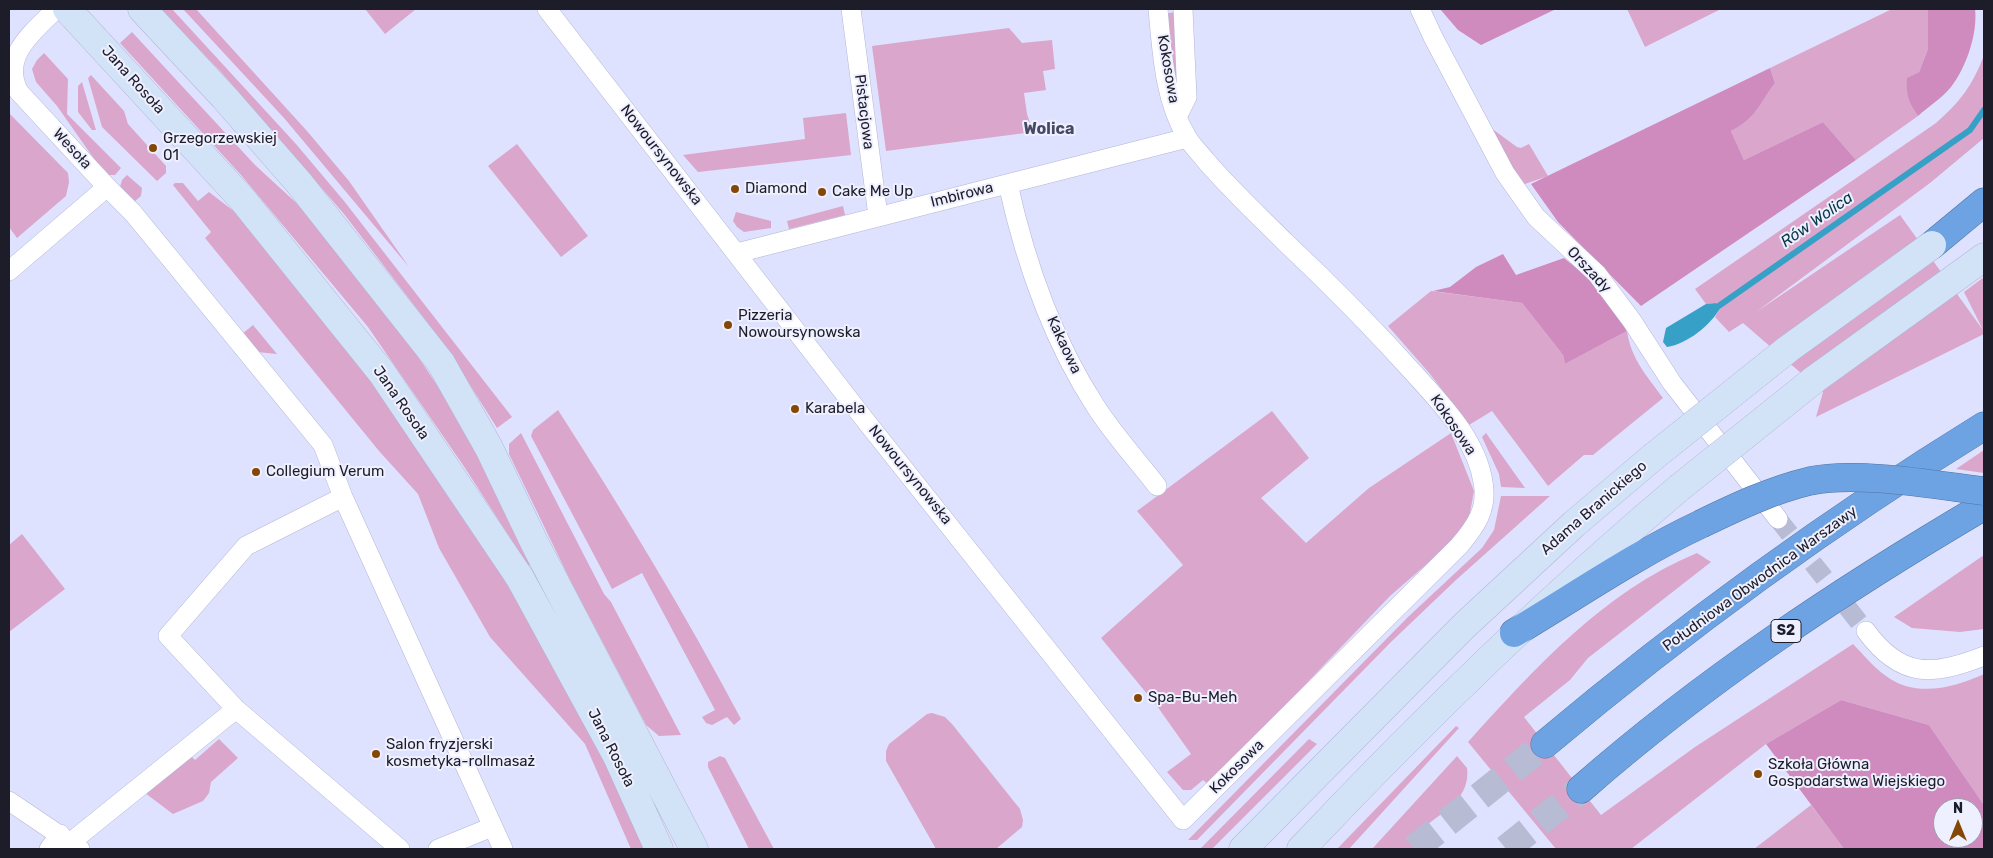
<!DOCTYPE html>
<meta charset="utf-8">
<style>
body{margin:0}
#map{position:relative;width:1993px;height:858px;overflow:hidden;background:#dfe2fe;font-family:Rubik,sans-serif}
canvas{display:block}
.frame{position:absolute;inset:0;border:10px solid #1d1d2a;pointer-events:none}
.north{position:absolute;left:1933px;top:798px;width:50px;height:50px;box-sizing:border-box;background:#eff0ff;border:1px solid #9b9caa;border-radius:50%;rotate:0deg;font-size:14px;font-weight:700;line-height:20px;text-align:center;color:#1d1d2a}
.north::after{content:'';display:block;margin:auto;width:18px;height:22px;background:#844706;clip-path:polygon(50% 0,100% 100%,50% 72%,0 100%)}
</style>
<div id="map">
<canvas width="1993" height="858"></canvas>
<div class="frame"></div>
<div class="north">N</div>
</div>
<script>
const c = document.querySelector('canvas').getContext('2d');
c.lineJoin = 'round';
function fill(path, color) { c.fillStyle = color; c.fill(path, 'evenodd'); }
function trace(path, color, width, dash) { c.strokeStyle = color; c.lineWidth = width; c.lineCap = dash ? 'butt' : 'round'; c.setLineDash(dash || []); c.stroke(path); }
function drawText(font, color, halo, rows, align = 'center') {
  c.font = font + ' Rubik,sans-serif'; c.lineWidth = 4; c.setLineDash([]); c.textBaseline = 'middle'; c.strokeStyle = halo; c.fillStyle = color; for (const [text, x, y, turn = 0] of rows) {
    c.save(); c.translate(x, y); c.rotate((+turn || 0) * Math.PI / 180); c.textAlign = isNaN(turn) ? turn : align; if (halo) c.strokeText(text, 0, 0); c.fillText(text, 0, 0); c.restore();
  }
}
const green = new Path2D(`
 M 160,9 L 172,9 L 296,144 L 344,201 L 512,417 L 497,428 L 446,347 L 344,214 L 222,73 Z
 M 183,9 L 196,9 L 307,131 L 349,181 L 409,267 L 284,118 Z
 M 365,9 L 416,9 L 385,34 Z
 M 1627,9 L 1721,9 L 1645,47 Z
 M 1892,9 L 1928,9 L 1928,49 L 1919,72 L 1908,78 C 1906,94 1908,103 1918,116 L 1856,160 L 1823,122 L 1744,160 L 1731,131 C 1756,119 1760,103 1775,83 L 1770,68 Z
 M 1174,12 L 1178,73 L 1176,79 L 1165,14 Z
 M 1009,28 L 1022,43 L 1052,40 L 1055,69 L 1043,71 L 1046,90 L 1024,93 L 1027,114 L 1033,132 L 886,151 L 872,46 Z
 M 132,32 L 255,165 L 304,210 L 409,343 L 463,424 L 532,564 L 528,566 L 465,468 L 368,327 L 241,175 L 120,43 Z
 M 44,53 L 68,79 L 67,114 L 121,168 L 115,175 L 109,175 L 97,163 L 57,106 L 36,82 L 32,69 L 37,60 Z
 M 1984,55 L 1984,138 L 1930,183 L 1756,312 L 1900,215 L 1983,330 L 1964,292 L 1984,277 L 1984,334 L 1816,417 L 1823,392 L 1743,323 L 1729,332 L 1715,317 L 1720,308 L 1716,303 L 1706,304 L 1695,289 L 1936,123 C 1960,102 1973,85 1984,55 Z
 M 91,75 L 124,111 L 128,124 L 166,166 L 166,173 L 157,181 L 102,127 L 88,78 Z
 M 82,82 L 96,130 L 92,130 L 78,112 L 78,86 Z
 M 9,113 L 68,173 L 69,182 L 66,196 L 17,238 L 9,227 Z
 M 846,113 L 851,155 L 698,172 L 683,155 L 805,139 L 803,118 Z
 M 1480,120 L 1517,147 L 1521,148 L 1529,144 L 1548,176 L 1522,185 Z
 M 517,144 L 588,236 L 561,257 L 488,166 Z
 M 127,175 L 142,188 L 141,196 L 134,202 L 120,187 L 122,180 Z
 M 175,183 L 183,183 L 198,201 L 209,192 L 244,219 L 372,382 L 477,535 L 553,660 L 596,740 L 645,849 L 631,849 L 585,744 L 490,637 L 439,548 L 418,494 L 379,451 L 205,238 L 211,232 L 173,185 Z
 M 843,206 L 845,215 L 789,229 L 787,221 Z
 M 736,212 L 771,221 L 771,228 L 744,232 L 737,227 L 733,221 Z
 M 1431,291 L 1522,303 L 1563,355 L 1565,364 L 1627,331 C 1631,359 1647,376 1663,398 L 1593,455 L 1584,455 L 1548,486 L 1492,411 L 1469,425 L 1430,374 L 1388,326 Z
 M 253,325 L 277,354 L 257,352 L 242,334 Z
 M 558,410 C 623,511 685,613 741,719 L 734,725 L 727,717 L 712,725 L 706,723 L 702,717 L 715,710 L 642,573 L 612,589 L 531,436 L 533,430 Z
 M 1272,411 L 1309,458 L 1261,498 L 1306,543 L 1369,488 L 1451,433 L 1474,491 L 1469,518 L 1451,543 L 1390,596 L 1209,785 L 1203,780 L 1191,790 L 1183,790 L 1167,772 L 1191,754 L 1157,706 L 1101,638 L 1183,565 L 1137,511 Z
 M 521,433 L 604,594 L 611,602 L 681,735 L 659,736 L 646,725 L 571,582 L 509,454 L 509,444 Z
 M 1486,433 L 1525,488 L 1501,487 L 1499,474 L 1482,437 Z
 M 1984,450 L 1984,473 L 1956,469 Z
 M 1501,496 L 1550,496 L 1456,580 L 1391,642 L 1197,840 L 1188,840 L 1408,617 L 1482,548 L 1494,530 Z
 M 22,534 L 65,589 L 9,632 L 9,545 Z
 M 1697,553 L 1711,562 L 1588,658 L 1570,680 L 1524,717 L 1601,815 L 1695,747 L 1853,644 C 1863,654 1874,668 1886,676 C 1916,698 1953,688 1984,674 L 1984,805 L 1929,725 L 1841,700 L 1766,744 L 1631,849 L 1556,849 L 1468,742 C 1535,668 1603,592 1697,553 Z
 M 1984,555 L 1984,629 L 1960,632 L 1912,628 L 1894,617 Z
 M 932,713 L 945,717 L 952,724 L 1020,809 L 1023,820 L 1022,827 L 996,849 L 936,849 L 886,761 L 886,751 L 889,744 L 927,714 Z
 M 1456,726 L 1459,728 L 1349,849 L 1337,849 Z
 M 219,739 L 238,758 L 211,782 L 209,793 L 203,801 L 173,814 L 145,793 L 191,756 L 195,760 Z
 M 1309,739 L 1317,744 L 1212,849 L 1200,849 Z
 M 720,756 L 725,758 L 774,849 L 749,849 L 708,767 L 708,762 Z
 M 1457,756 L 1467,768 C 1471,798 1443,812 1423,828 L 1432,840 L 1421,849 L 1372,849 Z
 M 1811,805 L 1844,849 L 1754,849 Z`);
const forest = new Path2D(`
 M 1440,9 L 1556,9 L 1481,45 L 1458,30 Z
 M 1928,9 L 1975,9 C 1978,33 1966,68 1951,87 C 1942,98 1928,107 1918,116 C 1908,103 1906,94 1907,78 L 1919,72 L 1928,49 Z
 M 1770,68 L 1775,83 C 1760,103 1756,119 1731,131 L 1744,160 L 1823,122 L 1856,160 L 1641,306 L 1558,222 L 1531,184 Z
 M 1503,254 L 1516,275 L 1564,258 C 1594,282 1610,295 1627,331 L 1565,364 L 1563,355 L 1522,303 L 1433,291 L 1450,287 L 1476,267 Z
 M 1841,700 L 1929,725 L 1984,805 L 1984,849 L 1844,849 L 1766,744 ZM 1943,808 L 1973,808 L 1973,838 L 1943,838 Z`);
const water = new Path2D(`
 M 1716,303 L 1720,308 C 1711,325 1687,344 1667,347 L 1663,342 L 1666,328 L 1706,304 Z`);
const stream = new Path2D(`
 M 1713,310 L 1970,130 L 1984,110`);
const minorTunnel = new Path2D(`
 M 1778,519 L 1866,631`);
const motorwayTunnel = new Path2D(`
 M 1414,849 L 1545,744
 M 1506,849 L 1581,789`);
const minor = new Path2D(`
 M 547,9 L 865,420 L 1183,820 L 1459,546 C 1476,526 1488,509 1483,482 C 1477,442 1446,409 1420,380 C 1377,332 1332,286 1285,242 C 1258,215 1231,190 1206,161 C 1200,153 1192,146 1187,137 C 1164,100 1162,51 1158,9
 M 851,9 L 878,216
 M 1420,9 L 1433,37 L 1505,173 L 1536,217 L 1597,274 L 1632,321 L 1672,383 L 1778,519
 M 1177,117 L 1187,97 L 1183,9
 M 1008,184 C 1025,261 1053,341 1096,407 C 1114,435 1137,460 1157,486
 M 107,187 L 133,213 L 323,445 L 343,497 L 503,849
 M 737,253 L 1187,138
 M 9,271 L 107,187 L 19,92 C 0,57 33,32 56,9
 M 343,497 L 246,546 L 168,636 L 236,709 L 400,849
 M 1866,631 C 1901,679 1933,676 1984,656
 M 9,801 L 80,849
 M 71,842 L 236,709
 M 49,849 L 60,834
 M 438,849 L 492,827`);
const secondary = new Path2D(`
 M 67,9 L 243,200 L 382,373 L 520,578 L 617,756 L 659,849
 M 142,9 L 224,97 L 299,183 L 441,363 L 489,448 L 534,542 L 694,849
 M 1955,278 L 1984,257
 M 1243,849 L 1464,626 L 1574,524 L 1653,457
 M 1301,849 C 1421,722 1545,601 1679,488`);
const motorway = new Path2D(`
 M 1932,245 L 1984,202
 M 1514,633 C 1576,596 1635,555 1701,524
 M 1545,744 C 1683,628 1830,521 1984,426
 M 1581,789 C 1704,681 1843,589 1984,506`);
const secondaryBridge = new Path2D(`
 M 1653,457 L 1788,349 L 1932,245
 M 1679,488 L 1815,379 L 1955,278`);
const motorwayBridge = new Path2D(`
 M 1701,524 C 1736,507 1772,490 1810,481 C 1858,471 1935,485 1984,491`);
const markers = [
 [153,148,5,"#844706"],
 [735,189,5,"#844706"],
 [822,192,5,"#844706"],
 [728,325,5,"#844706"],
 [795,409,5,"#844706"],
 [256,472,5,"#844706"],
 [1138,698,5,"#844706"],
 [376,754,5,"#844706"],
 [1758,774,5,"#844706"]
];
const shields = [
 [1786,631,30]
];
const shieldNames = [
 ["S2",1786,631]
];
const streetNames = [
 ["Kokosowa",1168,69,80],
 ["Jana Rosoła",133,80,48],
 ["Pistacjowa",864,112,83],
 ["Wesoła",72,149,47],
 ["Nowoursynowska",661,155,52],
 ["Imbirowa",962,195,-14],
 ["Orszady",1589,270,47],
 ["Kakaowa",1064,345,65],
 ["Jana Rosoła",401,403,55],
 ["Kokosowa",1453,425,56],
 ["Nowoursynowska",910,475,51],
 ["Adama Branickiego",1594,508,-41],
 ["Południowa Obwodnica Warszawy",1760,579,-36],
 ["Jana Rosoła",611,748,63],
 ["Kokosowa",1237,767,-45]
];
const poiNames = [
 ["Grzegorzewskiej",163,139],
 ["01",163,156],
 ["Diamond",745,189],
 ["Cake Me Up",832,192],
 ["Pizzeria",738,316],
 ["Nowoursynowska",738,333],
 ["Karabela",805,409],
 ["Collegium Verum",266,472],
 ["Spa-Bu-Meh",1148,698],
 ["Salon fryzjerski",386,745],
 ["kosmetyka-rollmasaż",386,762],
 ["Szkoła Główna",1768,765],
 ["Gospodarstwa Wiejskiego",1768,782]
];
const neighbourhoodNames = [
 ["Wolica",1049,129]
];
const waterNames = [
 ["Rów Wolica",1817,220,-35]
];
fill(green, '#daa6cc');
fill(forest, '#cf8abe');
fill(water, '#37a0c6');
trace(stream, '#37a0c6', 6);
trace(minorTunnel, '#b8bbd4', 19, [19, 9]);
trace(motorwayTunnel, '#b8bbd4', 28, [28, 14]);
trace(minor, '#b2b5d7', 20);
trace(secondary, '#b2b5d7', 29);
trace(motorway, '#5174a2', 29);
trace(minor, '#fff', 19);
trace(secondary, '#d3e3f7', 28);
trace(motorway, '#6da3e3', 28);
trace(secondaryBridge, '#b2b5d7', 29, []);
trace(motorwayBridge, '#5174a2', 29, []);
trace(secondaryBridge, '#d3e3f7', 28);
trace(motorwayBridge, '#6da3e3', 28);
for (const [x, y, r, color] of markers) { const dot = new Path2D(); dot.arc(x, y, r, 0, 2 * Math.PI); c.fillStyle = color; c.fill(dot); trace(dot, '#eff0ff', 2); }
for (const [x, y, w] of shields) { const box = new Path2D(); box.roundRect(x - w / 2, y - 11.5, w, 23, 4); c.fillStyle = '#eff0ff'; c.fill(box); trace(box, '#1d1d2a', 1); }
drawText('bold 14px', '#1d1d2a', null, shieldNames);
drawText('15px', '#1d1d2a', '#eff0ff', streetNames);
drawText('15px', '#1d1d2a', '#eff0ff', poiNames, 'left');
drawText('bold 16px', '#464865', '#eff0ff', neighbourhoodNames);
drawText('italic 16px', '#093848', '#eff0ff', waterNames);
</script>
